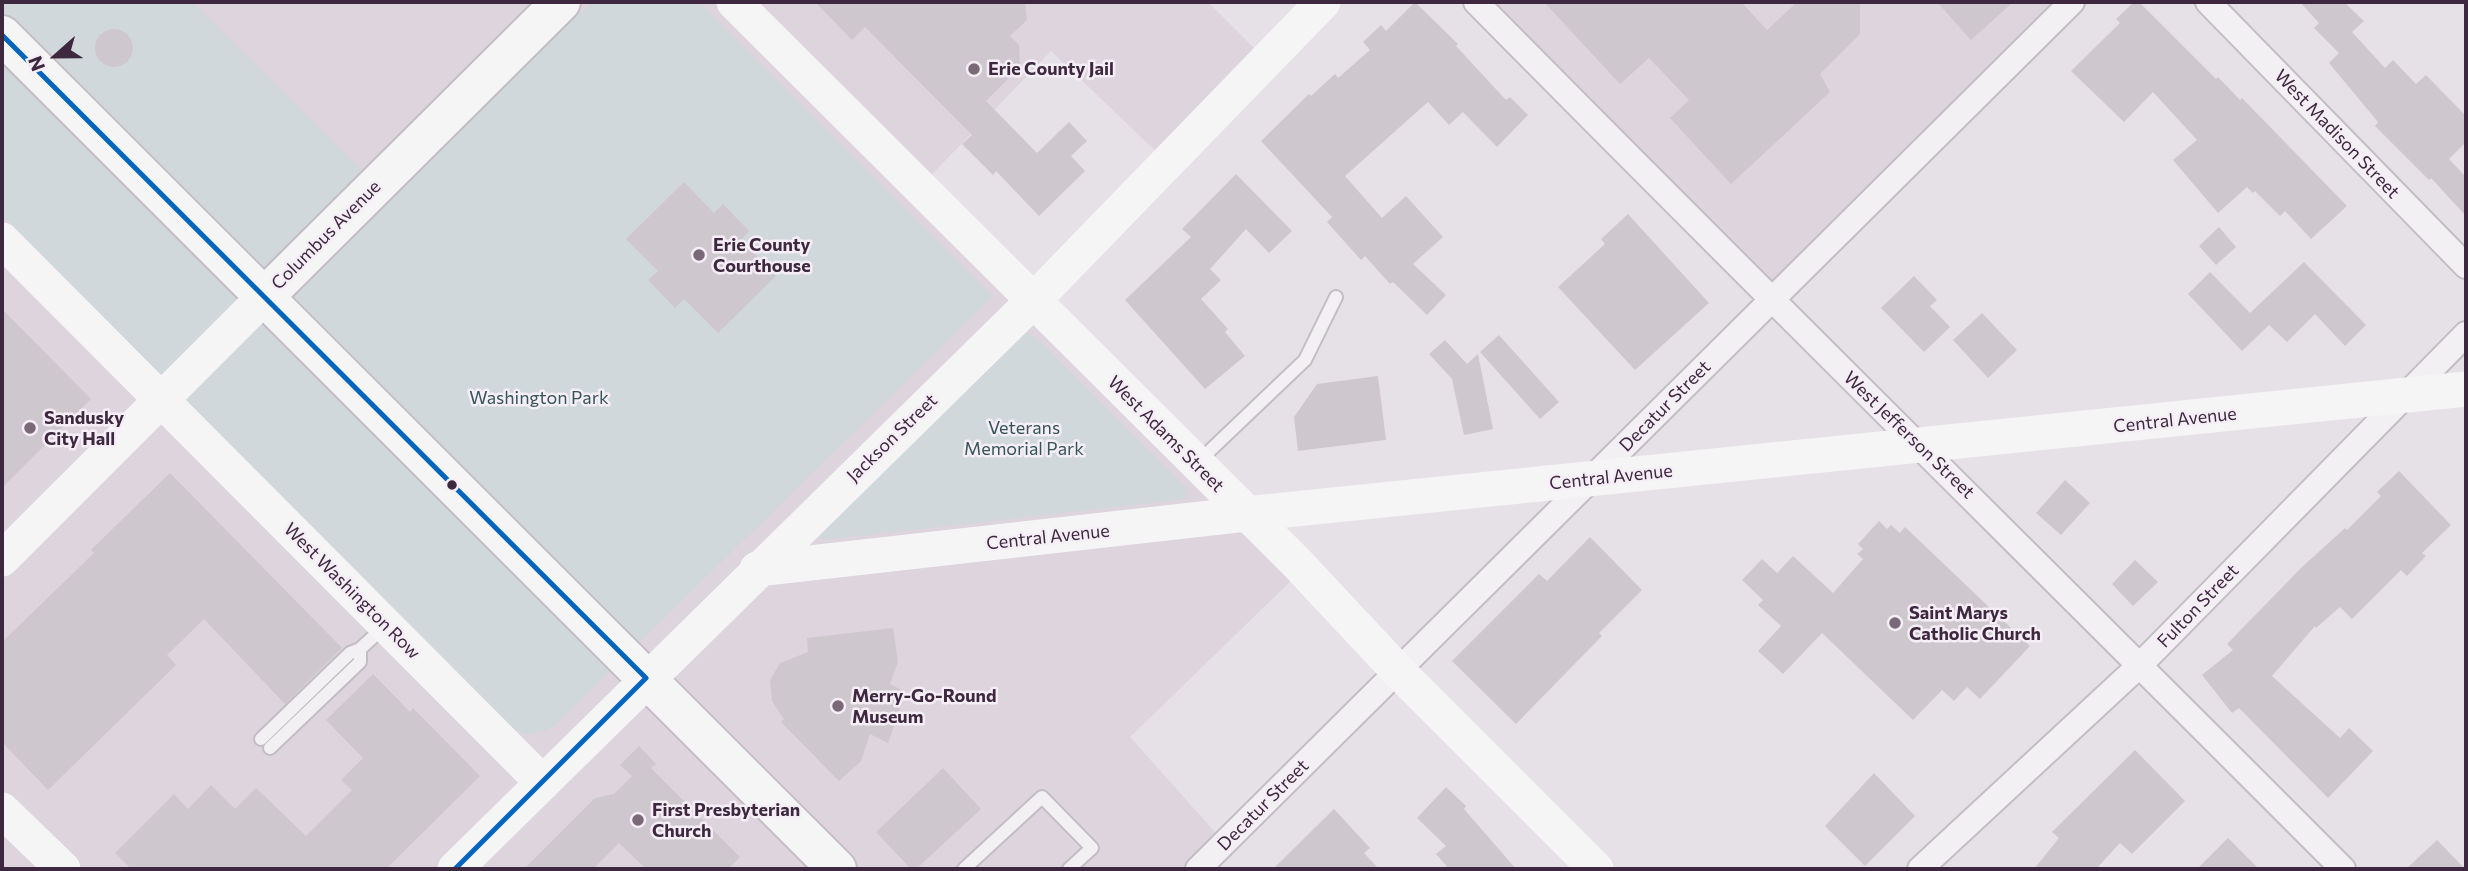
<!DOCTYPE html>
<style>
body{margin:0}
#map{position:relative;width:2468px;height:871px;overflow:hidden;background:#e6e1e6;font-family:Commissioner,sans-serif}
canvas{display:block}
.frame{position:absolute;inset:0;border:4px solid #3e283f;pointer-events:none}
.north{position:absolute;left:21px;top:21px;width:70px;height:70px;-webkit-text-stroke:5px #f5eef6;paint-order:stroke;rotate:249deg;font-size:19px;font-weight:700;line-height:28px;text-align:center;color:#3e283f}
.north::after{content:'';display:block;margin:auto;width:24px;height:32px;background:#3e283f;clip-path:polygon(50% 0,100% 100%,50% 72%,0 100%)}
</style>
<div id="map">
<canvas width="2468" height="871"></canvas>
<div class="frame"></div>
<div class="north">N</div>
</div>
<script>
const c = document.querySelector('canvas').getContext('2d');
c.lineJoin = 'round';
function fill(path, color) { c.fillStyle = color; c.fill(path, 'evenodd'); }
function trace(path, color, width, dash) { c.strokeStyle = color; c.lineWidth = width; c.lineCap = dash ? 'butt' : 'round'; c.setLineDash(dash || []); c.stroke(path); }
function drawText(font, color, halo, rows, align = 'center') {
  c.font = font + ' Commissioner,sans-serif'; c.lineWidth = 5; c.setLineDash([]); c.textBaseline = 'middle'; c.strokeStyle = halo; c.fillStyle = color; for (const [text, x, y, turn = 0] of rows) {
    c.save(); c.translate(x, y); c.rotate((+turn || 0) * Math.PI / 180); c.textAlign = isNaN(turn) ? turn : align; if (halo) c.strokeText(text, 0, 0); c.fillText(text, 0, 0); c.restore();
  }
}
const built = new Path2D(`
 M 2,2 L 1208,2 L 1261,55 L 1163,158 L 1051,51 L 915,192 L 1295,577 L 1130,737 L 1231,850 L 1212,869 L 2,869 Z
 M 1488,2 L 2063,2 L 1772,290 Z`);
const green = new Path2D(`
 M 2,2 L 192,2 L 392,200 L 591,2 L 699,2 L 993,296 L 556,724 C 541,734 530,738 513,728 L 2,215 Z
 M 1024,330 L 1042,343 L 1186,488 L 1188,495 L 1185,499 L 833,539 L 823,540 L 819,536 Z`);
const building = new Path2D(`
 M 815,2 L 1025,2 L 1027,20 L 1010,36 L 1019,45 L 1020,67 L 986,101 L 1037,153 L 1069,122 L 1087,141 L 1071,156 L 1085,171 L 1039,216 L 996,171 L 993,175 L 962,144 L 972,135 L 865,27 L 852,40 Z
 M 1415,2 L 1458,44 L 1456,46 L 1506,100 L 1510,97 L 1528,115 L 1497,147 L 1463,112 L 1449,125 L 1428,102 L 1345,176 L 1382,218 L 1406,196 L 1443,237 L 1413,264 L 1446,295 L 1427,315 L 1393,282 L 1390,284 L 1365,256 L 1361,260 L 1327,222 L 1332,217 L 1261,141 L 1309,94 L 1311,96 L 1335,74 L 1338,78 L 1370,50 L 1363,42 L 1381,25 L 1386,31 Z
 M 1544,2 L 1741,2 L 1767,30 L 1797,2 L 1860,2 L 1860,34 L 1820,74 L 1830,92 L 1731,184 L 1670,118 L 1689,100 L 1649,58 L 1620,84 Z
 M 1937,2 L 2013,2 L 1971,40 Z
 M 2134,2 L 2139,2 L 2216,79 L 2218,77 L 2240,100 L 2242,98 L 2347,206 L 2311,239 L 2285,211 L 2280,216 L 2255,191 L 2253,193 L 2247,187 L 2218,213 L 2173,160 L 2197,140 L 2153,92 L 2124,122 L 2071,71 L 2120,23 L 2116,19 Z
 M 2300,2 L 2344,2 L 2364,21 L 2352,32 L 2385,68 L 2393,60 L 2416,84 L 2426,75 L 2466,116 L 2466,142 L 2449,159 L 2466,177 L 2466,216 L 2431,178 L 2429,180 L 2375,126 L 2378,122 L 2329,63 L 2339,53 L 2314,28 L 2319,23 Z
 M95 48a19 19 0 1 1 38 0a19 19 0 1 1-38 0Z
 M 1236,174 L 1292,231 L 1269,253 L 1246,229 L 1210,269 L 1221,280 L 1201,299 L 1228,329 L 1225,332 L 1245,356 L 1205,389 L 1125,300 L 1191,237 L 1182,229 Z
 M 684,182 L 714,213 L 723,204 L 749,231 L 741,240 L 776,276 L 718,333 L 684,299 L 675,308 L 648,280 L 658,271 L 626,239 Z
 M 1628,214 L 1709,303 L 1635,370 L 1558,287 L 1605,244 L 1601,239 Z
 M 2219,227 L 2236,247 L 2216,265 L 2199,246 Z
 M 2304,262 L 2366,325 L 2345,346 L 2315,314 L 2287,342 L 2269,325 L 2242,351 L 2188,294 L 2210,272 L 2250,313 Z
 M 1914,276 L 1937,300 L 1930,306 L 1950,327 L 1924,352 L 1881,308 Z
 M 2,309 L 91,399 L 2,488 Z
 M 1982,313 L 2017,350 L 1988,378 L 1953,340 Z
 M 1499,335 L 1559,402 L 1540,419 L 1480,352 Z
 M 1445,340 L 1467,364 L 1478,354 L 1493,429 L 1464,435 L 1452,379 L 1429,354 Z
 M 1378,376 L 1386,440 L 1298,451 L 1294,417 L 1317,384 Z
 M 2399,471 L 2451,525 L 2422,553 L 2426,556 L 2407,576 L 2401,570 L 2352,619 L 2340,607 L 2316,628 L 2315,626 L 2272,676 L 2340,738 L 2349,728 L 2373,751 L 2328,798 L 2239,708 L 2232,713 L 2202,675 L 2233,650 L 2227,644 L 2302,567 L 2345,528 L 2347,530 L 2381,496 L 2377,492 Z
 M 170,473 L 342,648 L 285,704 L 204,619 L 167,655 L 176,665 L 48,790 L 2,742 L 2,642 L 94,553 L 91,550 Z
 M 2065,480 L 2090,503 L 2061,535 L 2036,513 Z
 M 1879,521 L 1887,529 L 1891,525 L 1900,533 L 1905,527 L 2030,646 L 1980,699 L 1967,687 L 1954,701 L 1942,690 L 1913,720 L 1822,633 L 1783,674 L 1758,651 L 1781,626 L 1758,605 L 1763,600 L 1742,580 L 1762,559 L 1777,573 L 1793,556 L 1833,593 L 1863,559 L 1857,554 L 1863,549 L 1858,544 Z
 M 1590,537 L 1642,590 L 1599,633 L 1602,636 L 1516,724 L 1452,661 L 1539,574 L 1547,581 Z
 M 2135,560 L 2158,582 L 2133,606 L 2112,584 Z
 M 893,628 L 898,662 L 890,684 L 906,692 L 888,743 L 870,734 L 861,761 L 839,781 L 781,722 L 784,719 L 772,701 L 770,680 L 780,663 L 808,652 L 807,638 Z
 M 373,674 L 410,712 L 413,708 L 480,776 L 386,869 L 131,869 L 115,853 L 174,794 L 188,809 L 211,785 L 235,809 L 256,788 L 306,836 L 352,790 L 341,780 L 363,758 L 326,720 Z
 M 639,746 L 656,764 L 651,768 L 740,857 L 728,869 L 646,869 L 619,843 L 593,869 L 524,869 L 595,798 L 614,794 L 632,776 L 620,765 Z
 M 2135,750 L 2185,801 L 2132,854 L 2120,843 L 2096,869 L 2034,869 L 2059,838 L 2052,832 Z
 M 943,768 L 981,809 L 916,869 L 911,869 L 876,832 Z
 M 1874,773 L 1915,816 L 1865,866 L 1825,826 Z
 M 1446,787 L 1466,806 L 1464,809 L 1516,869 L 1449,869 L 1436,854 L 1446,846 L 1417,818 Z
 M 1334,809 L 1370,848 L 1364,853 L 1379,869 L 1273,869 Z
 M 2228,838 L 2259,869 L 2197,869 Z
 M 2437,840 L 2465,869 L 2406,869 Z`);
const lane = new Path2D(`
 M 1199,461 L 1305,360 L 1336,297
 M 261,739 L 350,653 L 360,649
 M 270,748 L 360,662 L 360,649 L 385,626
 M 964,869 L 1042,797 L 1092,848 L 1069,869`);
const street = new Path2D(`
 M 1476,2 C 1763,293 2054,579 2343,869
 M 2208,2 L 2466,266
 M 1198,869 L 2072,2
 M 1920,869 L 2140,665 L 2466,334`);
const secondary = new Path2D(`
 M 734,2 L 1295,561 L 1398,671 L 1596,869
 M 2,240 L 542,782
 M 2,559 L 265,296
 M 757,569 L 1246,514 L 2466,389
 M 2,810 L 63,869
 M 455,869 L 1033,301 L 1323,2`);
const primary = new Path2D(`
 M 2,35 L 837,869
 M 265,296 L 561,2`);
const bus1 = new Path2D(`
 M 2,35 L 646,678 L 455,869`);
const markers = [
 [974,69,7,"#796979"],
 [699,255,7,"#796979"],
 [30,428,7,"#796979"],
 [452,485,6,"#3e283f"],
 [1895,623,7,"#796979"],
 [838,706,7,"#796979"],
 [638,820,7,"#796979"]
];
const poiNames = [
 ["Erie County Jail",988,69],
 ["Erie County",713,245],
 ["Courthouse",713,266],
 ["Sandusky",44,418],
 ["City Hall",44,439],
 ["Saint Marys",1909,613],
 ["Catholic Church",1909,634],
 ["Merry-Go-Round",852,696],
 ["Museum",852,717],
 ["First Presbyterian",652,810],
 ["Church",652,831]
];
const streetNames = [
 ["West Madison Street",2337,134,46],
 ["Columbus Avenue",326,235,-45],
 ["Decatur Street",1665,406,-45],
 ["Central Avenue",2175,420,-6],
 ["West Adams Street",1166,434,45],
 ["West Jefferson Street",1909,435,44],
 ["Jackson Street",892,438,-44],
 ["Central Avenue",1611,477,-6],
 ["Central Avenue",1048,537,-6],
 ["West Washington Row",352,591,45],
 ["Fulton Street",2198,606,-46],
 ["Decatur Street",1263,805,-45]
];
const parkNames = [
 ["Washington Park",539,398],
 ["Veterans",1024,428],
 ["Memorial Park",1024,449]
];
fill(built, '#ddd4de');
fill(green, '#d1d8db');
fill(building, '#cec8ce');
trace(lane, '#c2bec3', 16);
trace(street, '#c2bec3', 28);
trace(primary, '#c3bdc4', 42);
trace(lane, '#f2f0f2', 12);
trace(street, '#f2f0f2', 24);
trace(secondary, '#f6f5f6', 35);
trace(primary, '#f6f5f6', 38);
trace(bus1, '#0065bd', 5);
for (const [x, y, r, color] of markers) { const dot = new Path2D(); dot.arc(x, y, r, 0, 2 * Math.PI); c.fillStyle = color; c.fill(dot); trace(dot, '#f5eef6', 2.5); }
drawText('bold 18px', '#3e283f', '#f5eef6', poiNames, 'left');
drawText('18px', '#3e283f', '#f5eef6', streetNames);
drawText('18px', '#35555a', '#f5eef6', parkNames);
</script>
